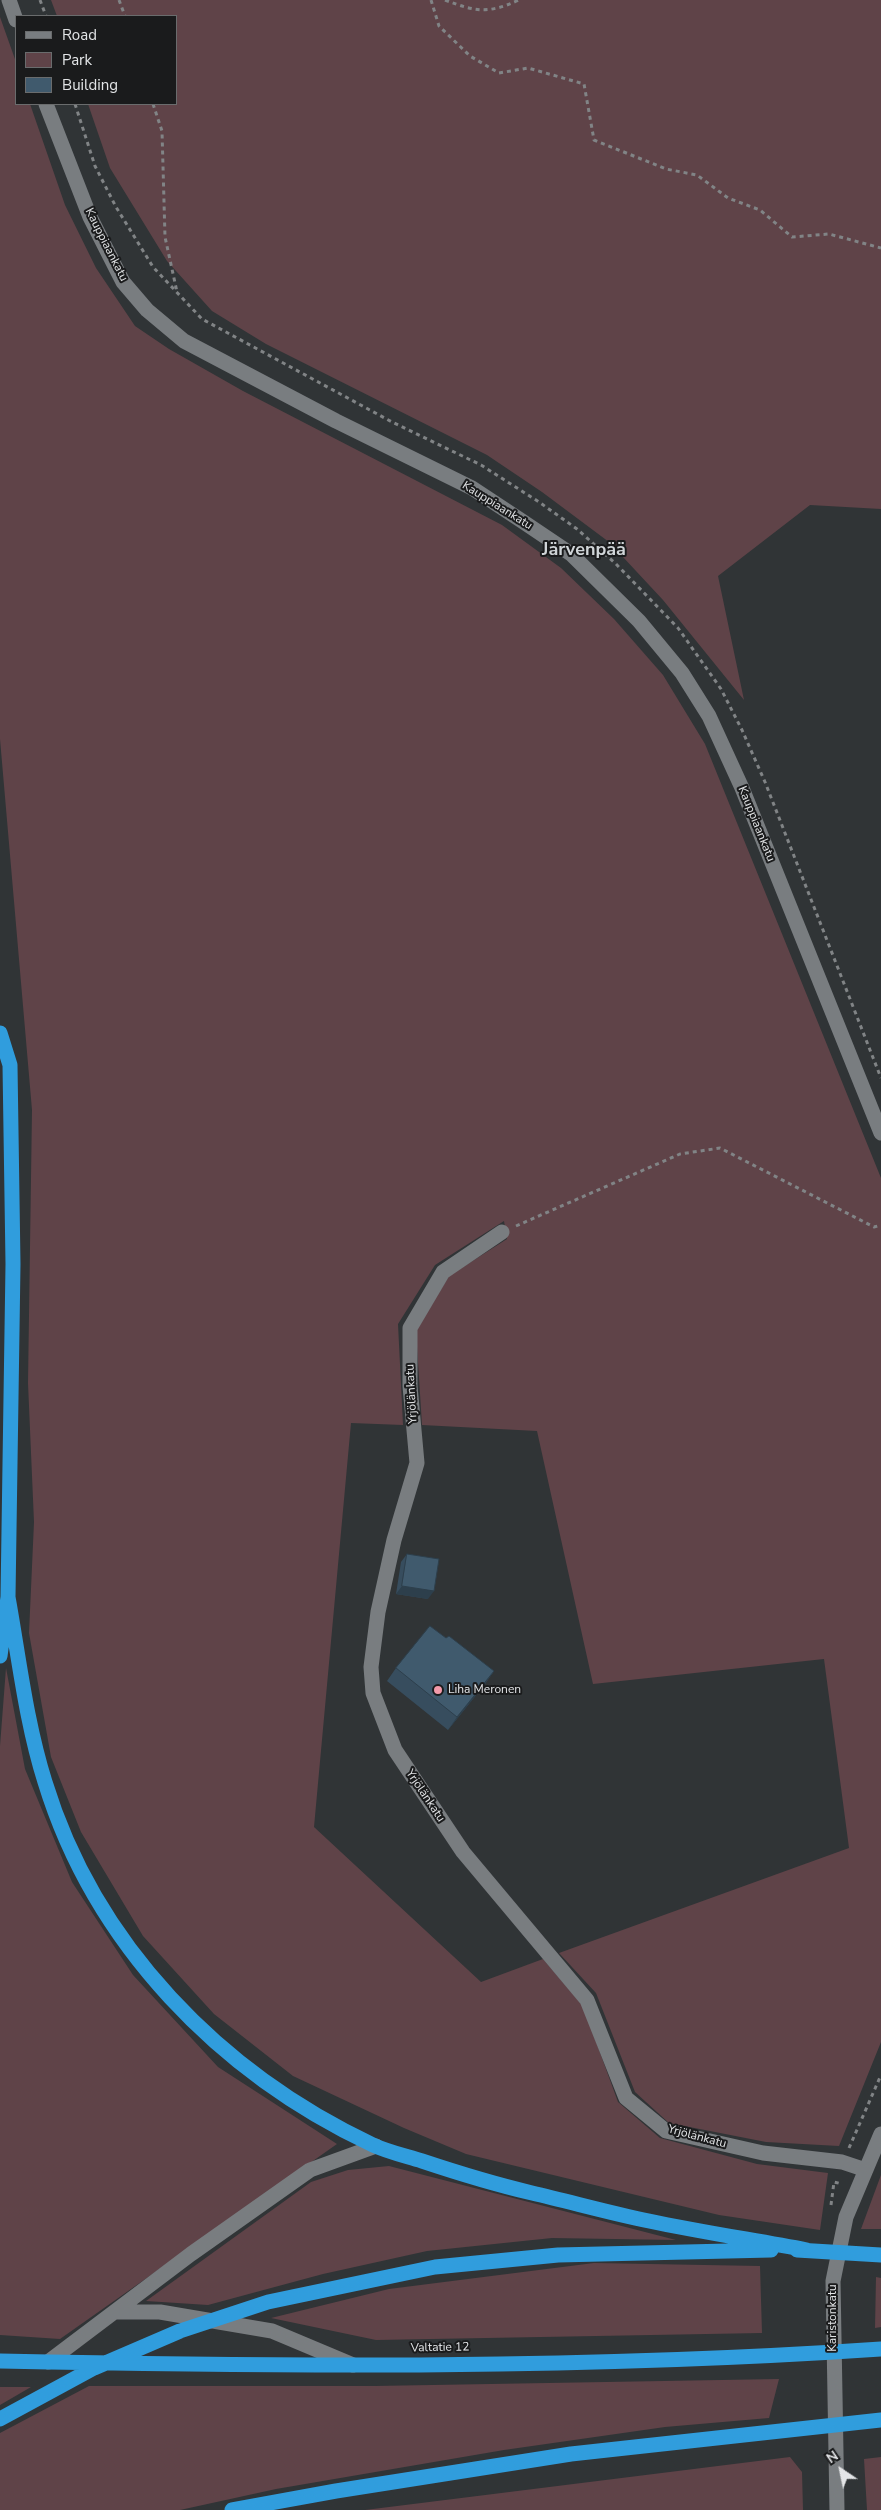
<!DOCTYPE html>
<meta charset="utf-8">
<style>
body{margin:0}
#map{position:relative;width:881px;height:2510px;overflow:hidden;background:#303436;font-family:"Nunito Sans",sans-serif}
canvas{display:block}
.legend{position:absolute;left:15px;top:15px;width:162px;height:90px;box-sizing:border-box;background:#1a1b1c;border:1px solid #6a6c6d;margin:0;padding:6px 9px;list-style:none;font-size:15px;color:#e3e5e7}
.legend li{display:flex;align-items:center;gap:10px;height:25px}
.legend b{width:25px;border:1px solid #6a6c6d}
.north{position:absolute;left:816px;top:2445px;width:50px;height:50px;-webkit-text-stroke:4px #1a1b1c;paint-order:stroke;rotate:326deg;font-size:14px;font-weight:700;line-height:20px;text-align:center;color:#e3e5e7}
.north::after{content:'';display:block;margin:auto;width:18px;height:22px;background:#e3e5e7;clip-path:polygon(50% 0,100% 100%,50% 72%,0 100%)}
</style>
<div id="map">
<canvas width="881" height="2510"></canvas>
<ul class="legend">
<li><b style="height:6px;background:#797d80"></b>Road</li>
<li><b style="height:14px;background:#5f4348"></b>Park</li>
<li><b style="height:14px;background:#405a6d"></b>Building</li>
</ul>
<div class="north">N</div>
</div>
<script>
const c = document.querySelector('canvas').getContext('2d');
c.lineJoin = 'round';
function fill(path, color) { c.fillStyle = color; c.fill(path, 'evenodd'); }
function trace(path, color, width, dash) { c.strokeStyle = color; c.lineWidth = width; c.lineCap = dash ? 'butt' : 'round'; c.setLineDash(dash || []); c.stroke(path); }
function drawText(font, color, halo, rows, align = 'center') {
  c.font = font + ' "Nunito Sans",sans-serif'; c.lineWidth = 4; c.setLineDash([]); c.textBaseline = 'middle'; c.strokeStyle = halo; c.fillStyle = color; for (const [text, x, y, turn = 0] of rows) {
    c.save(); c.translate(x, y); c.rotate((+turn || 0) * Math.PI / 180); c.textAlign = isNaN(turn) ? turn : align; if (halo) c.strokeText(text, 0, 0); c.fillText(text, 0, 0); c.restore();
  }
}
const green = new Path2D(`
 M 51,0 L 881,0 L 881,509 L 810,505 L 718,576 L 744,700 L 663,600 L 609,542 L 542,492 L 487,455 L 266,344 L 212,311 L 167,261 L 110,168 L 88,104 L 176,104 L 176,16 L 57,16 Z
 M 0,17 L 16,62 L 16,104 L 30,104 L 65,205 L 96,268 L 135,326 L 169,349 L 243,391 L 502,525 L 561,568 L 614,619 L 663,675 L 705,744 L 881,1178 L 881,2042 L 839,2146 L 766,2142 L 669,2123 L 635,2092 L 596,1993 L 559,1953 L 849,1848 L 824,1659 L 593,1684 L 537,1431 L 422,1425 L 416,1331 L 449,1276 L 507,1239 L 504,1221 L 435,1265 L 398,1324 L 403,1425 L 351,1423 L 314,1827 L 481,1982 L 543,1959 L 583,2006 L 618,2102 L 660,2138 L 757,2164 L 828,2173 L 820,2230 L 719,2215 L 466,2154 L 404,2128 L 293,2076 L 214,2014 L 143,1936 L 81,1832 L 51,1757 L 29,1633 L 34,1522 L 28,1383 L 32,1110 L 0,739 Z
 M 6,1668 L 25,1769 L 72,1882 L 133,1975 L 218,2067 L 337,2144 L 60,2339 L 0,2335 L 0,1746 Z
 M 389,2166 L 676,2240 L 552,2238 L 427,2251 L 323,2274 L 208,2305 L 146,2301 L 311,2182 L 348,2170 Z
 M 881,2175 L 881,2229 L 861,2229 Z
 M 594,2263 L 760,2266 L 762,2333 L 376,2340 L 271,2318 L 389,2289 Z
 M 876,2277 L 881,2278 L 881,2327 L 875,2328 Z
 M 779,2379 L 769,2418 L 665,2427 L 504,2450 L 276,2489 L 180,2510 L 0,2510 L 0,2433 L 89,2386 L 375,2386 Z
 M 0,2387 L 31,2387 L 0,2405 Z
 M 790,2457 L 802,2472 L 803,2510 L 365,2510 Z
 M 881,2457 L 881,2510 L 867,2510 L 864,2459 Z`);
const path = new Path2D(`
 M 40,0 L 46,16
 M 119,0 L 125,16
 M 431,0 L 439,26 L 470,56 L 499,73 L 528,68 L 584,84 L 594,140 L 666,169 L 697,175 L 728,198 L 760,210 L 792,237 L 829,234 L 881,248
 M 445,0 C 476,12 488,14 519,0
 M 75,104 L 95,166 L 116,207 L 153,267 L 202,319 L 392,422 L 481,465 L 539,502 L 577,529 L 616,564 L 678,628 L 721,689 L 742,730 L 765,782 L 881,1078
 M 153,104 L 162,131 L 165,237 L 177,292
 M 516,1226 L 680,1154 L 720,1148 L 874,1227 L 881,1225
 M 849,2148 L 881,2075
 M 831,2205 L 834,2182 L 842,2184`);
const minor = new Path2D(`
 M 9,0 L 16,20
 M 46,104 L 90,217 L 123,282 L 147,310 L 184,341 L 336,421 L 472,488 L 522,521 L 571,554 L 639,621 L 682,673 L 709,716 L 742,788 L 881,1133
 M 502,1232 L 443,1272 L 410,1328 L 410,1386 L 417,1463 L 394,1540 L 378,1612 L 371,1667 L 373,1693 L 395,1750 L 463,1852 L 587,2000 L 626,2098 L 666,2131 L 763,2153 L 842,2162 L 866,2170
 M 114,2312 L 160,2312 L 272,2331 L 353,2365
 M 48,2362 L 191,2254 L 310,2170 L 376,2146
 M 837,2510 L 833,2281 L 846,2217 L 881,2134`);
const highway = new Path2D(`
 M 0,1033 L 10,1065 L 13,1264 L 8,1597 L 0,1656
 M 8,1597 C 19,1658 26,1722 45,1782 C 95,1945 220,2073 373,2145 C 388,2152 406,2156 422,2161 C 458,2173 494,2184 532,2193 C 571,2202 610,2213 649,2221 C 701,2232 754,2240 807,2250
 M 797,2250 L 881,2255
 M 0,2361 C 293,2367 588,2369 881,2349
 M 0,2419 L 94,2368 L 180,2331 L 268,2302 L 435,2267 L 558,2255 L 771,2250
 M 232,2510 L 336,2491 L 571,2454 L 881,2420`);
const wall = new Path2D(`
 M 407,1554 L 428,1599 L 396,1594 L 401,1562 Z
 M 446,1638 L 494,1671 L 485,1684 L 448,1730 L 387,1681 L 396,1668 Z`);
const shadedWall = new Path2D(`
 M 402,1586 L 434,1591 L 428,1599 L 396,1594 Z
 M 494,1671 L 485,1684 L 448,1730 L 457,1717 Z`);
const building = new Path2D(`
 M 407,1554 L 439,1559 L 434,1591 L 402,1586 Z
 M 430,1626 L 446,1638 L 449,1636 L 494,1671 L 457,1717 L 396,1668 Z`);
const markers = [
 [438,1690,5,"#f39aaa"]
];
const streetNames = [
 ["Kauppiaankatu",106,245,63],
 ["Kauppiaankatu",497,506,32],
 ["Kauppiaankatu",756,824,68],
 ["Yrjölänkatu",412,1394,-93],
 ["Yrjölänkatu",425,1796,56],
 ["Yrjölänkatu",697,2137,15],
 ["Karistonkatu",833,2318,-90],
 ["Valtatie 12",440,2348,-1]
];
const poiNames = [
 ["Liha Meronen",448,1690]
];
const districtNames = [
 ["Järvenpää",584,551]
];
fill(green, '#5f4348');
trace(path, '#818486', 3, [4, 4]);
trace(minor, '#797d80', 15);
trace(highway, '#309ddd', 15);
fill(wall, '#374d5e');
fill(shadedWall, '#2d3f4c');
fill(building, '#405a6d');
trace(building, '#2d3f4c', 1);
for (const [x, y, r, color] of markers) { const dot = new Path2D(); dot.arc(x, y, r, 0, 2 * Math.PI); c.fillStyle = color; c.fill(dot); trace(dot, '#1a1b1c', 2); }
drawText('12px', '#e3e5e7', '#1a1b1c', streetNames);
drawText('12px', '#e3e5e7', '#1a1b1c', poiNames, 'left');
drawText('bold 18px', '#d0d5d8', '#1a1b1c', districtNames);
</script>
